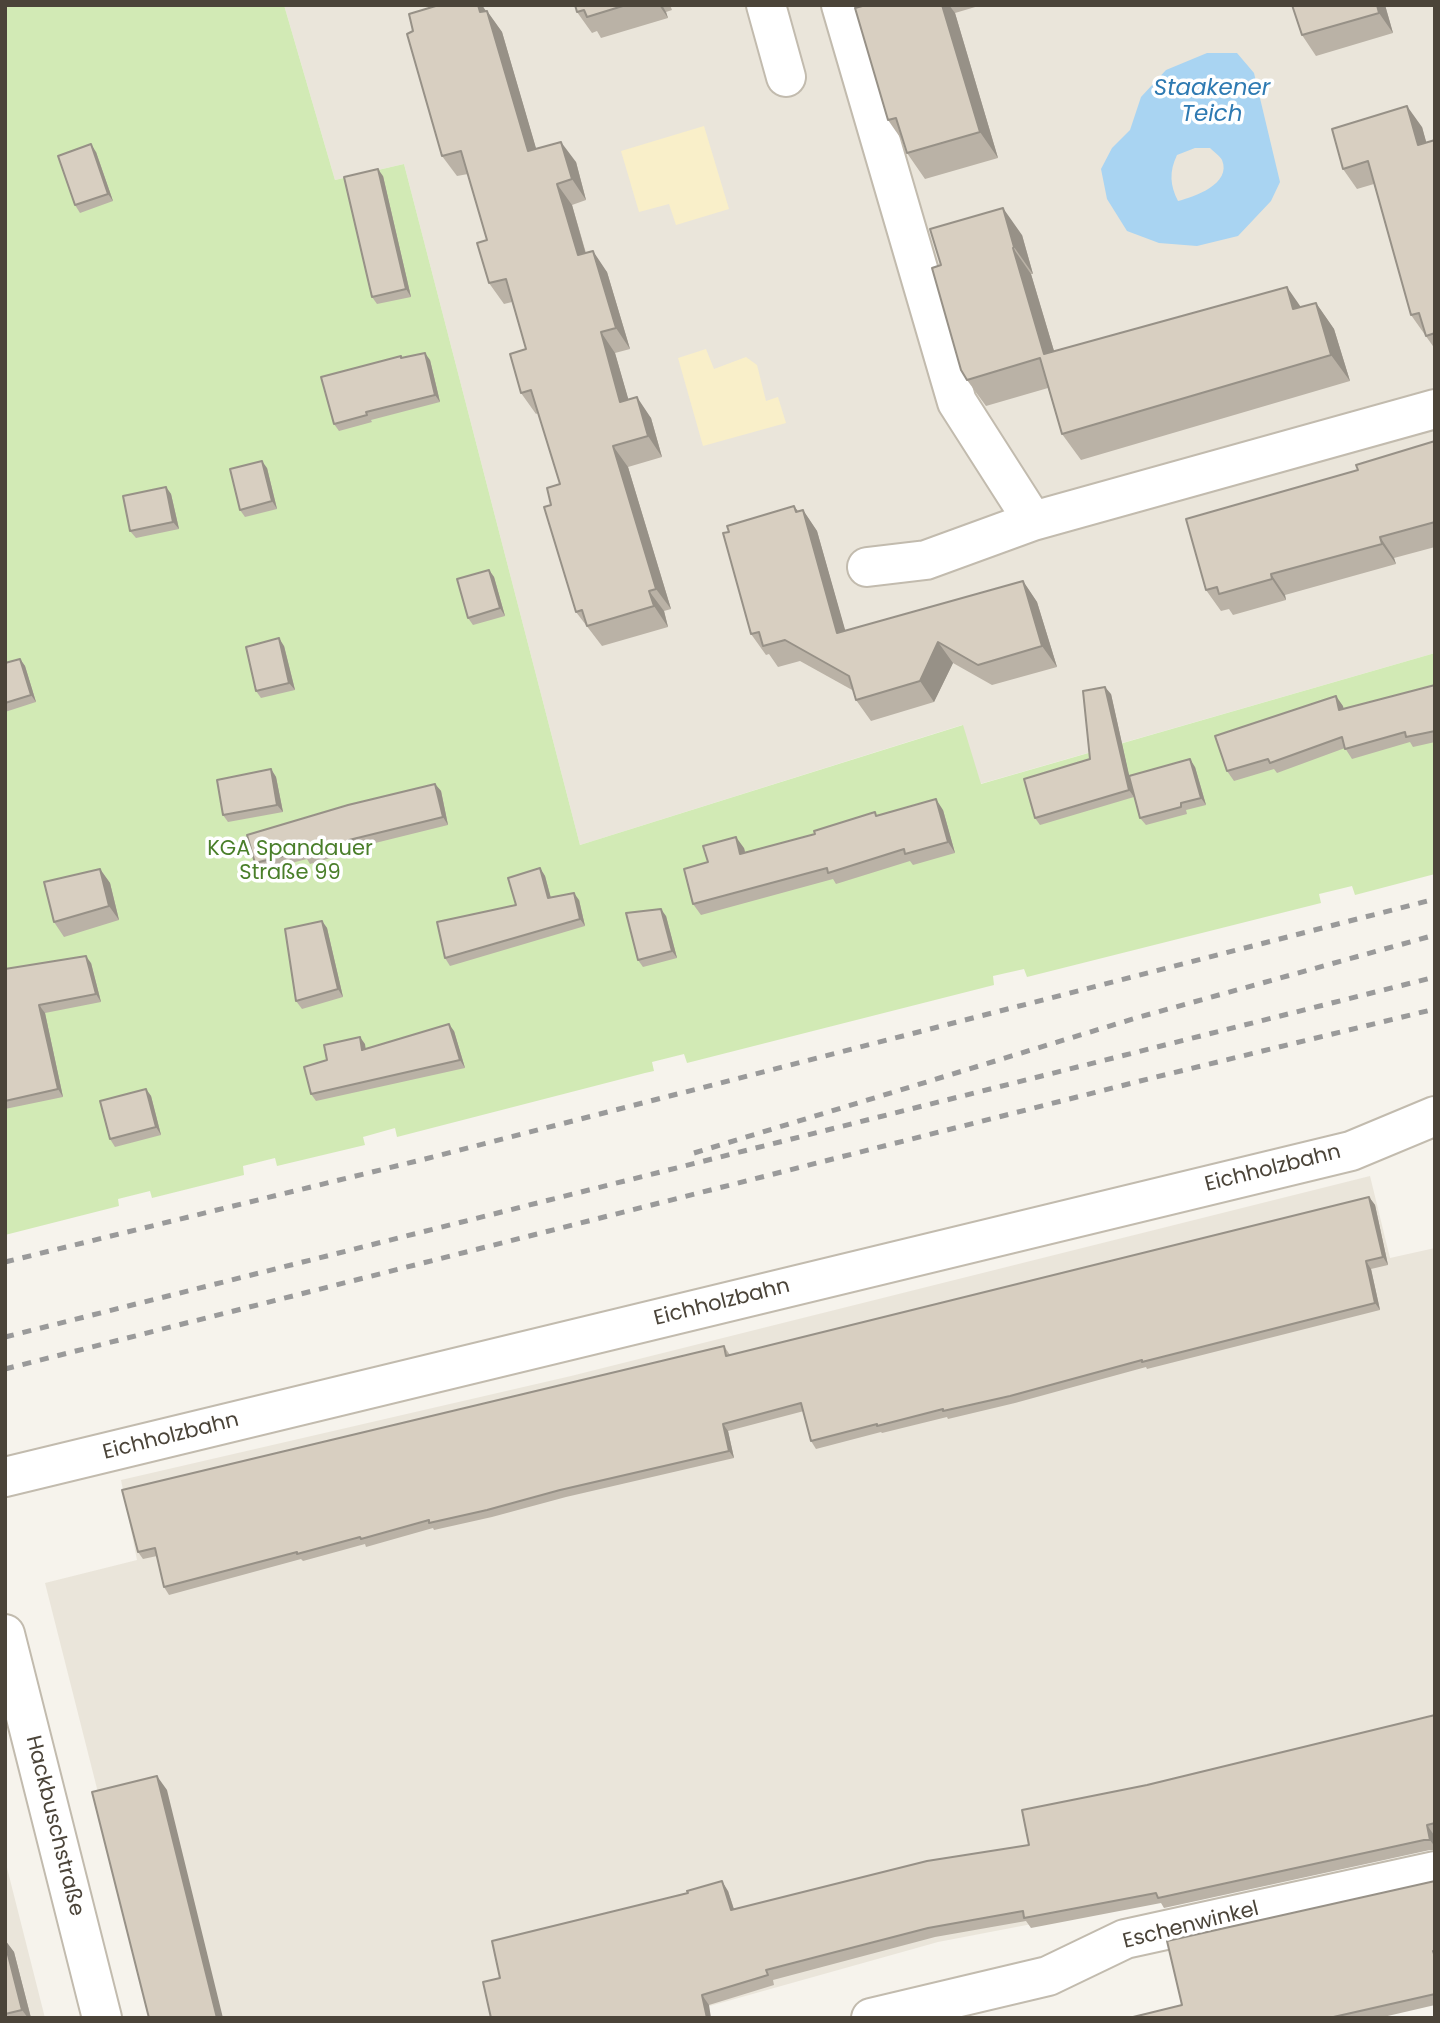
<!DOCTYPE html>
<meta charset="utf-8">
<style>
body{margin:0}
#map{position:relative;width:1440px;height:2023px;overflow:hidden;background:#f6f3ec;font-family:Poppins,sans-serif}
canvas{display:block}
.frame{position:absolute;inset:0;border:7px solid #4b4439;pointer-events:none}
</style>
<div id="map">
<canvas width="1440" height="2023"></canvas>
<div class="frame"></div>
</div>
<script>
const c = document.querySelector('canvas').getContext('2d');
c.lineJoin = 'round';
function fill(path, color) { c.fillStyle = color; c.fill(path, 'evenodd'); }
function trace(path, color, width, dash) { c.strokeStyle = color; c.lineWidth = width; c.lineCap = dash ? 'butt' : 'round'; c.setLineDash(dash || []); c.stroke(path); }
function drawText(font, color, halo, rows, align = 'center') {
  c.font = font + ' Poppins,sans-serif'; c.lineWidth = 7; c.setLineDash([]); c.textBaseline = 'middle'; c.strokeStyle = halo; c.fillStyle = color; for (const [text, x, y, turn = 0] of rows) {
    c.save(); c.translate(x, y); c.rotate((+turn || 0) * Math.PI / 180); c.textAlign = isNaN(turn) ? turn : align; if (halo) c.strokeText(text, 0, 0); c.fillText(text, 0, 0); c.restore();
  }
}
const residential = new Path2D(`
 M 284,5 L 1435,5 L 1435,653 L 980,784 L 962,725 L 580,845 L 404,164 L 335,180 Z
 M 1370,1176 L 1390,1258 L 1435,1248 L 1435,1839 L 1157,1900 L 938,1942 L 667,2018 L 155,2018 L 45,1583 L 137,1560 L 121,1480 L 571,1376 Z
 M 5,1860 L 45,2018 L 5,2018 Z`);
const green = new Path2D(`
 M 5,5 L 284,5 L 335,180 L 404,164 L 580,845 L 963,725 L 981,784 L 1435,653 L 1435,874 L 1355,895 L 1352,886 L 1319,894 L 1321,903 L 1027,977 L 1024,969 L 993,976 L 994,985 L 687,1063 L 684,1054 L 652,1062 L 654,1071 L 645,1073 L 397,1137 L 395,1128 L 363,1137 L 365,1145 L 277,1166 L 275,1158 L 243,1166 L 244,1175 L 152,1198 L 150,1191 L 118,1199 L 119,1206 L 5,1235 Z`);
const sand = new Path2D(`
 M 704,126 L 729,209 L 676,225 L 669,204 L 639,212 L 621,151 Z
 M 706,349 L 714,369 L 746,357 L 757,365 L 766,401 L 778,397 L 786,423 L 703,446 L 678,358 Z`);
const water = new Path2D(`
 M 1207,53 L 1237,53 L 1254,73 L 1280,182 L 1271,201 L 1238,236 L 1197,246 L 1159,243 L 1127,231 L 1107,199 L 1101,169 L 1112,148 L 1130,130 L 1141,97 L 1166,70 ZM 1195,148 L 1210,148 C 1214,152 1220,156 1222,160 C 1232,184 1194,197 1178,201 C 1170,185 1169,172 1177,155 Z`);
const minor = new Path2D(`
 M 766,5 L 786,77
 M 841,5 L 957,402 L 1033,521 L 1435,409
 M 867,567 L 926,560 L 1033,521
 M 5,1477 L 1351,1151 L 1435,1116
 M 5,1634 L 102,2018
 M 871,2018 L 1048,1976 L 1125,1939 L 1435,1871`);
const rail = new Path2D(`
 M 694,1153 L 1136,1018 L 1435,935
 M 5,1262 L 425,1159 L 1435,899
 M 5,1337 L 1435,977
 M 5,1369 L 1156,1077 L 1435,1009`);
const wall = new Path2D(`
 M 575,5 L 670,5 L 672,10 L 666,12 L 668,18 L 601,38 L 597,31 L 592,33 L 577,12 Z
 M 866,5 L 982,5 L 955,13 L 998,158 L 925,179 L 907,153 L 904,143 L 888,120 Z
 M 1292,5 L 1385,5 L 1393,33 L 1316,56 L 1302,35 Z
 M 487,11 L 502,32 L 536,149 L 576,162 L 586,200 L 572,205 L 586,253 L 607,272 L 630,349 L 615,353 L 628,399 L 651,418 L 662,457 L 628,467 L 671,609 L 664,611 L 668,627 L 602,646 L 576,612 L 551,505 L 560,484 L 538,413 L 536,414 L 521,393 L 526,349 L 512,302 L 504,304 L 489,283 L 487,240 L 468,174 L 457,176 L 442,156 L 413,31 Z
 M 1422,127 L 1426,142 L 1435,140 L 1435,349 L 1411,315 L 1374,184 L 1357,189 L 1343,169 Z
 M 96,152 L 113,201 L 80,213 L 75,205 Z
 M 383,176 L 411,297 L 377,304 L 372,297 Z
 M 1022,235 L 1033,274 L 1031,274 L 1054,351 L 1301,307 L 1316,303 L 1334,329 L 1350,381 L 1081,460 L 1062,434 L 1048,388 L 986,406 L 967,380 L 932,268 Z
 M 402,358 L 430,360 L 440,402 L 371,420 L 372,422 L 339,431 L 334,424 Z
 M 1435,441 L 1435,547 L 1394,558 L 1396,564 L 1285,595 L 1286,600 L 1233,615 L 1229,609 L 1221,611 L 1206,590 L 1358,470 Z
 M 267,468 L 277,509 L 245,517 L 240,510 Z
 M 166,487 L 171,494 L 179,529 L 136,538 L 130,531 Z
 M 794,506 L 798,511 L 803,510 L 817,531 L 845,631 L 1023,581 L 1037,602 L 1057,667 L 992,685 L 953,663 L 934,702 L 871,721 L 856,700 L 854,691 L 800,661 L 778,667 L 769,654 L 766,655 L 751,634 Z
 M 489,570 L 494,577 L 505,616 L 473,625 L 468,618 Z
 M 284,646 L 295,690 L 261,698 L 256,691 Z
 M 20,659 L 25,666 L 36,702 L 5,712 L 5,663 Z
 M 1435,685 L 1435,742 L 1413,747 L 1410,742 L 1352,759 L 1345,748 L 1277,773 L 1274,769 L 1234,781 L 1227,771 L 1336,696 L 1344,709 Z
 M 1111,694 L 1129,776 L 1195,767 L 1206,805 L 1186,810 L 1187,814 L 1146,825 L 1140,818 L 1134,797 L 1040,825 L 1035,818 L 1090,759 Z
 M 271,769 L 276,777 L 283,812 L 228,822 L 223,815 Z
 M 435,784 L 441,791 L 448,825 L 355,848 L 355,851 L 310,864 L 307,859 L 260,871 L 255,863 Z
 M 943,810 L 955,853 L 913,865 L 910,861 L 836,884 L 833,879 L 701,915 L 693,904 L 708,862 L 744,848 L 745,852 L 815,834 L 877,816 Z
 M 540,868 L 545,876 L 551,898 L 579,900 L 585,926 L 450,966 L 445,958 L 516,905 Z
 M 100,869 L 110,883 L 119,920 L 64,937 L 54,922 Z
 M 666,916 L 677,958 L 643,967 L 638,960 Z
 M 322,921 L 327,928 L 343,997 L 302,1009 L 296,1001 Z
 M 91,963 L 101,1002 L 45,1013 L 63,1097 L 5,1109 L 5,969 Z
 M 454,1031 L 465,1068 L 316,1101 L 311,1094 L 365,1044 L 365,1049 Z
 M 146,1089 L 151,1096 L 161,1135 L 115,1147 L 110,1139 Z
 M 1369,1197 L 1375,1205 L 1388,1265 L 1371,1269 L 1380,1310 L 1147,1369 L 1146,1367 L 1015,1403 L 948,1419 L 947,1417 L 882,1433 L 881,1432 L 816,1449 L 811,1441 L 804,1411 L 728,1431 L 734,1458 L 566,1497 L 492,1517 L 434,1530 L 433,1528 L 366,1547 L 365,1544 L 303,1561 L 301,1559 L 169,1595 L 164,1587 L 157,1556 L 143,1559 L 138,1552 L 724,1346 L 730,1355 Z
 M 1435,1715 L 1435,1834 L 1434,1835 L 1435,1850 L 1430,1850 L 1164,1908 L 1161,1903 L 1031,1928 L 1026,1921 L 935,1937 L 773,1980 L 774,1985 L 709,2005 L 500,1978 L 688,1893 L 728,1891 L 734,1909 L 1029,1845 L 1147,1785 Z
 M 1435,1881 L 1435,2005 L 1379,2018 L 1129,2018 L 1182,2005 Z
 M 5,1940 L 14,1952 L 31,2018 L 5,2018 Z`);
const shadedWall = new Path2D(`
 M 478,5 L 482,5 L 488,14 L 487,11 L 502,32 L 543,172 L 528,151 Z
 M 659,5 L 662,5 L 666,12 L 668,18 Z
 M 942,5 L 949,5 L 955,13 L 998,158 L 980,132 Z
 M 1377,5 L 1385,5 L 1393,33 L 1379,13 Z
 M 1407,106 L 1422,127 L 1433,166 L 1418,145 Z
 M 561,142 L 576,162 L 586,200 L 572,179 Z
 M 91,144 L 96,152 L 113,201 L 108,194 Z
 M 378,169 L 383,176 L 411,297 L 406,289 Z
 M 557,184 L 572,205 L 592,276 L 578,255 Z
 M 1003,208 L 1022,235 L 1033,274 L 1014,247 Z
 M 1013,248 L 1031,274 L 1063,381 L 1044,354 Z
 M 593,251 L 607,272 L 630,349 L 616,328 Z
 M 1287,287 L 1305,313 L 1293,309 Z
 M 1316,303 L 1334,329 L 1350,381 L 1331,355 Z
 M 601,332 L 615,353 L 635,422 L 620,402 Z
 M 425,353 L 430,360 L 440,402 L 435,395 Z
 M 637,397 L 651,418 L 662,457 L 648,436 Z
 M 613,446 L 628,467 L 671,609 L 656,589 Z
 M 262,461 L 267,468 L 277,509 L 272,501 Z
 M 166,487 L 171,494 L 179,529 L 173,522 Z
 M 794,506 L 806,523 L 803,510 L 817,531 L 852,654 L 837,633 Z
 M 1380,537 L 1394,558 L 1396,564 L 1382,544 Z
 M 489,570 L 494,577 L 505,616 L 500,608 Z
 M 1271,574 L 1285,595 L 1286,600 L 1272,579 Z
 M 1023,581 L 1037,602 L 1057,667 L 1042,646 Z
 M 649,591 L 664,611 L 668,627 L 654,606 Z
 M 279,638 L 284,646 L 295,690 L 289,683 Z
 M 938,642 L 953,663 L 934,702 L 920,681 Z
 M 20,659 L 25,666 L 36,702 L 31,695 Z
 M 1105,687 L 1111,694 L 1134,797 L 1129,790 Z
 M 1336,696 L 1343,706 L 1346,720 L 1339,710 Z
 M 1190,759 L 1195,767 L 1206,805 L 1201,798 Z
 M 271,769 L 276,777 L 283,812 L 277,805 Z
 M 435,784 L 441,791 L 448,825 L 443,817 Z
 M 936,799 L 943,810 L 955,853 L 948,842 Z
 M 736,837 L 744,848 L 748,865 L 740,854 Z
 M 540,868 L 545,876 L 553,906 L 548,898 Z
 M 100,869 L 110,883 L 119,920 L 109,906 Z
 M 574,893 L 579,900 L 585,926 L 580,919 Z
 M 661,909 L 666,916 L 677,958 L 672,951 Z
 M 322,921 L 327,928 L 343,997 L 338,989 Z
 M 86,956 L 91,963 L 101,1002 L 96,994 Z
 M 39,1005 L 45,1013 L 63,1097 L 58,1089 Z
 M 449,1024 L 454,1031 L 465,1068 L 460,1060 Z
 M 360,1037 L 365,1044 L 367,1057 L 362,1050 Z
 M 146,1089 L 151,1096 L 161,1135 L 156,1127 Z
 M 1369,1197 L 1375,1205 L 1388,1265 L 1383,1257 Z
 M 1366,1261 L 1371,1269 L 1380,1310 L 1375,1303 Z
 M 723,1424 L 728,1431 L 734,1458 L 729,1451 Z
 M 157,1776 L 167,1790 L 223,2018 L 217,2018 Z
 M 1427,1825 L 1434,1835 L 1435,1847 L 1430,1840 Z
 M 722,1881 L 728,1891 L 737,1919 L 731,1910 Z
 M 5,1940 L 14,1952 L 31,2018 L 28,2018 L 22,2010 Z
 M 702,1995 L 709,2005 L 711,2018 L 707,2018 Z`);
const building = new Path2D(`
 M 439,5 L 478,5 L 480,12 L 487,11 L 528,151 L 561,142 L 572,179 L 557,184 L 578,255 L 593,251 L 616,328 L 601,332 L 620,402 L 637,397 L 648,436 L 613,446 L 656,589 L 649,591 L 654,606 L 587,626 L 582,610 L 576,612 L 544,507 L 551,505 L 547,488 L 560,484 L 531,390 L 521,393 L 510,354 L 526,349 L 506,279 L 489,283 L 477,243 L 487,240 L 461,151 L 442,156 L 407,34 L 413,31 L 409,14 Z
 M 575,5 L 626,5 L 587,17 L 584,10 L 577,12 Z
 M 866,5 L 942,5 L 980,132 L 907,153 L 896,118 L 888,120 L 855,8 Z
 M 1292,5 L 1377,5 L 1379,13 L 1302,35 Z
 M 1407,106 L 1418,145 L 1435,140 L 1435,333 L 1426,336 L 1419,313 L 1411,315 L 1368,161 L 1343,169 L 1332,129 Z
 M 91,144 L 108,194 L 75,205 L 58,156 Z
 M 378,169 L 406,289 L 372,297 L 344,177 Z
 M 1003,208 L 1014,247 L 1013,248 L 1044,354 L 1287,287 L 1293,309 L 1316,303 L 1331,355 L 1062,434 L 1040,358 L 967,380 L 961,370 L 932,268 L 941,265 L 930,229 Z
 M 425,353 L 435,395 L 366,412 L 367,415 L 334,424 L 321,377 L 401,356 L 401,358 Z
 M 1435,441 L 1435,522 L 1380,537 L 1382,544 L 1271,574 L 1272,579 L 1219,594 L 1217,587 L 1206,590 L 1186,519 L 1358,470 L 1356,465 Z
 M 262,461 L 272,501 L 240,510 L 230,469 Z
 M 166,487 L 173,522 L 130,531 L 123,496 Z
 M 794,506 L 796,512 L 803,510 L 837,633 L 1023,581 L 1042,646 L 978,665 L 938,642 L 920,681 L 856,700 L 849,676 L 785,640 L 763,646 L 759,632 L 751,634 L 723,533 L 729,532 L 727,526 Z
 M 489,570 L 500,608 L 468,618 L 457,579 Z
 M 279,638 L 289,683 L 256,691 L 246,647 Z
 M 20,659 L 31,695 L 5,703 L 5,663 Z
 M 1435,685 L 1435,731 L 1406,737 L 1405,732 L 1345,749 L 1342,737 L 1270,763 L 1268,759 L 1227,771 L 1215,736 L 1336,696 L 1339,710 Z
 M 1105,687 L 1129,790 L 1035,818 L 1024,779 L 1090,759 L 1083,691 Z
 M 1190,759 L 1201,798 L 1181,803 L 1181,807 L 1140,818 L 1129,776 Z
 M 271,769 L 277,805 L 223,815 L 217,780 Z
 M 435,784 L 443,817 L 349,840 L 350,843 L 305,857 L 303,851 L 255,863 L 247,835 L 348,805 Z
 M 936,799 L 948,842 L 905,854 L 904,849 L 828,873 L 827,868 L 693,904 L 684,869 L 708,862 L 703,846 L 736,837 L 740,854 L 815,834 L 814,831 L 875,812 L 876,816 Z
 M 540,868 L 548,898 L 574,893 L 580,919 L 445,958 L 437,922 L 516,905 L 508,878 Z
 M 100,869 L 109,906 L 54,922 L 44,882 Z
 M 661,909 L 672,951 L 638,960 L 626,913 Z
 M 322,921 L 338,989 L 296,1001 L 285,929 Z
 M 86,956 L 96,994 L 39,1005 L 58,1089 L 5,1101 L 5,969 Z
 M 449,1024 L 460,1060 L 311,1094 L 304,1067 L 327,1060 L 324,1045 L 360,1037 L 362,1050 Z
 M 146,1089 L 156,1127 L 110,1139 L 100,1101 Z
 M 1369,1197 L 1383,1257 L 1366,1261 L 1375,1303 L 1142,1362 L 1142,1360 L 1010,1396 L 943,1411 L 943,1409 L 877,1426 L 877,1424 L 811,1441 L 801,1403 L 723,1424 L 729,1451 L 560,1490 L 487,1510 L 429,1523 L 429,1520 L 361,1539 L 360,1537 L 297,1554 L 297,1552 L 164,1587 L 155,1548 L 138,1552 L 122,1490 L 724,1346 L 726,1356 Z
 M 1435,1715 L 1435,1823 L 1427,1825 L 1430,1840 L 1424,1840 L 1158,1898 L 1156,1893 L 1024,1918 L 1023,1911 L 928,1928 L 766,1970 L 768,1975 L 702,1995 L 707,2018 L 491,2018 L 483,1982 L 500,1978 L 492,1941 L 688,1893 L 687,1891 L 722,1881 L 731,1910 L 927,1861 L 1029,1845 L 1022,1810 L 1147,1785 Z
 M 157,1776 L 217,2018 L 149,2018 L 92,1792 Z
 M 1435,1881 L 1435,1951 L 1433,1951 L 1435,1957 L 1435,1994 L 1329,2018 L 1129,2018 L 1182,2005 L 1167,1941 Z
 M 5,1943 L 22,2010 L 5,2014 Z`);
const parkNames = [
 ["KGA Spandauer",290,850],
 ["Straße 99",290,874]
];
const streetNames = [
 ["Eichholzbahn",1273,1169,-14],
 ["Eichholzbahn",722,1303,-14],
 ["Eichholzbahn",171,1437,-14],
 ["Hackbuschstraße",54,1826,76],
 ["Eschenwinkel",1191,1926,-14]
];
const waterNames = [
 ["Staakener",1212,89],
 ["Teich",1212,115]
];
fill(residential, '#eae5da');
fill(green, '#d2eab5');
fill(sand, '#f9efc9');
fill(water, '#a9d4f2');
trace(minor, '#c2bbae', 42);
trace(minor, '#fff', 38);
trace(rail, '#9a9a9a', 5, [9, 9]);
fill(wall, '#bab2a6');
fill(shadedWall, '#979187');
fill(building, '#d8cfc1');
trace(building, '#979187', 2);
drawText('21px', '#4a7f2a', '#fff', parkNames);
drawText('21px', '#4b4439', '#fff', streetNames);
drawText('italic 23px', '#2e7ab2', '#fff', waterNames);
</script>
